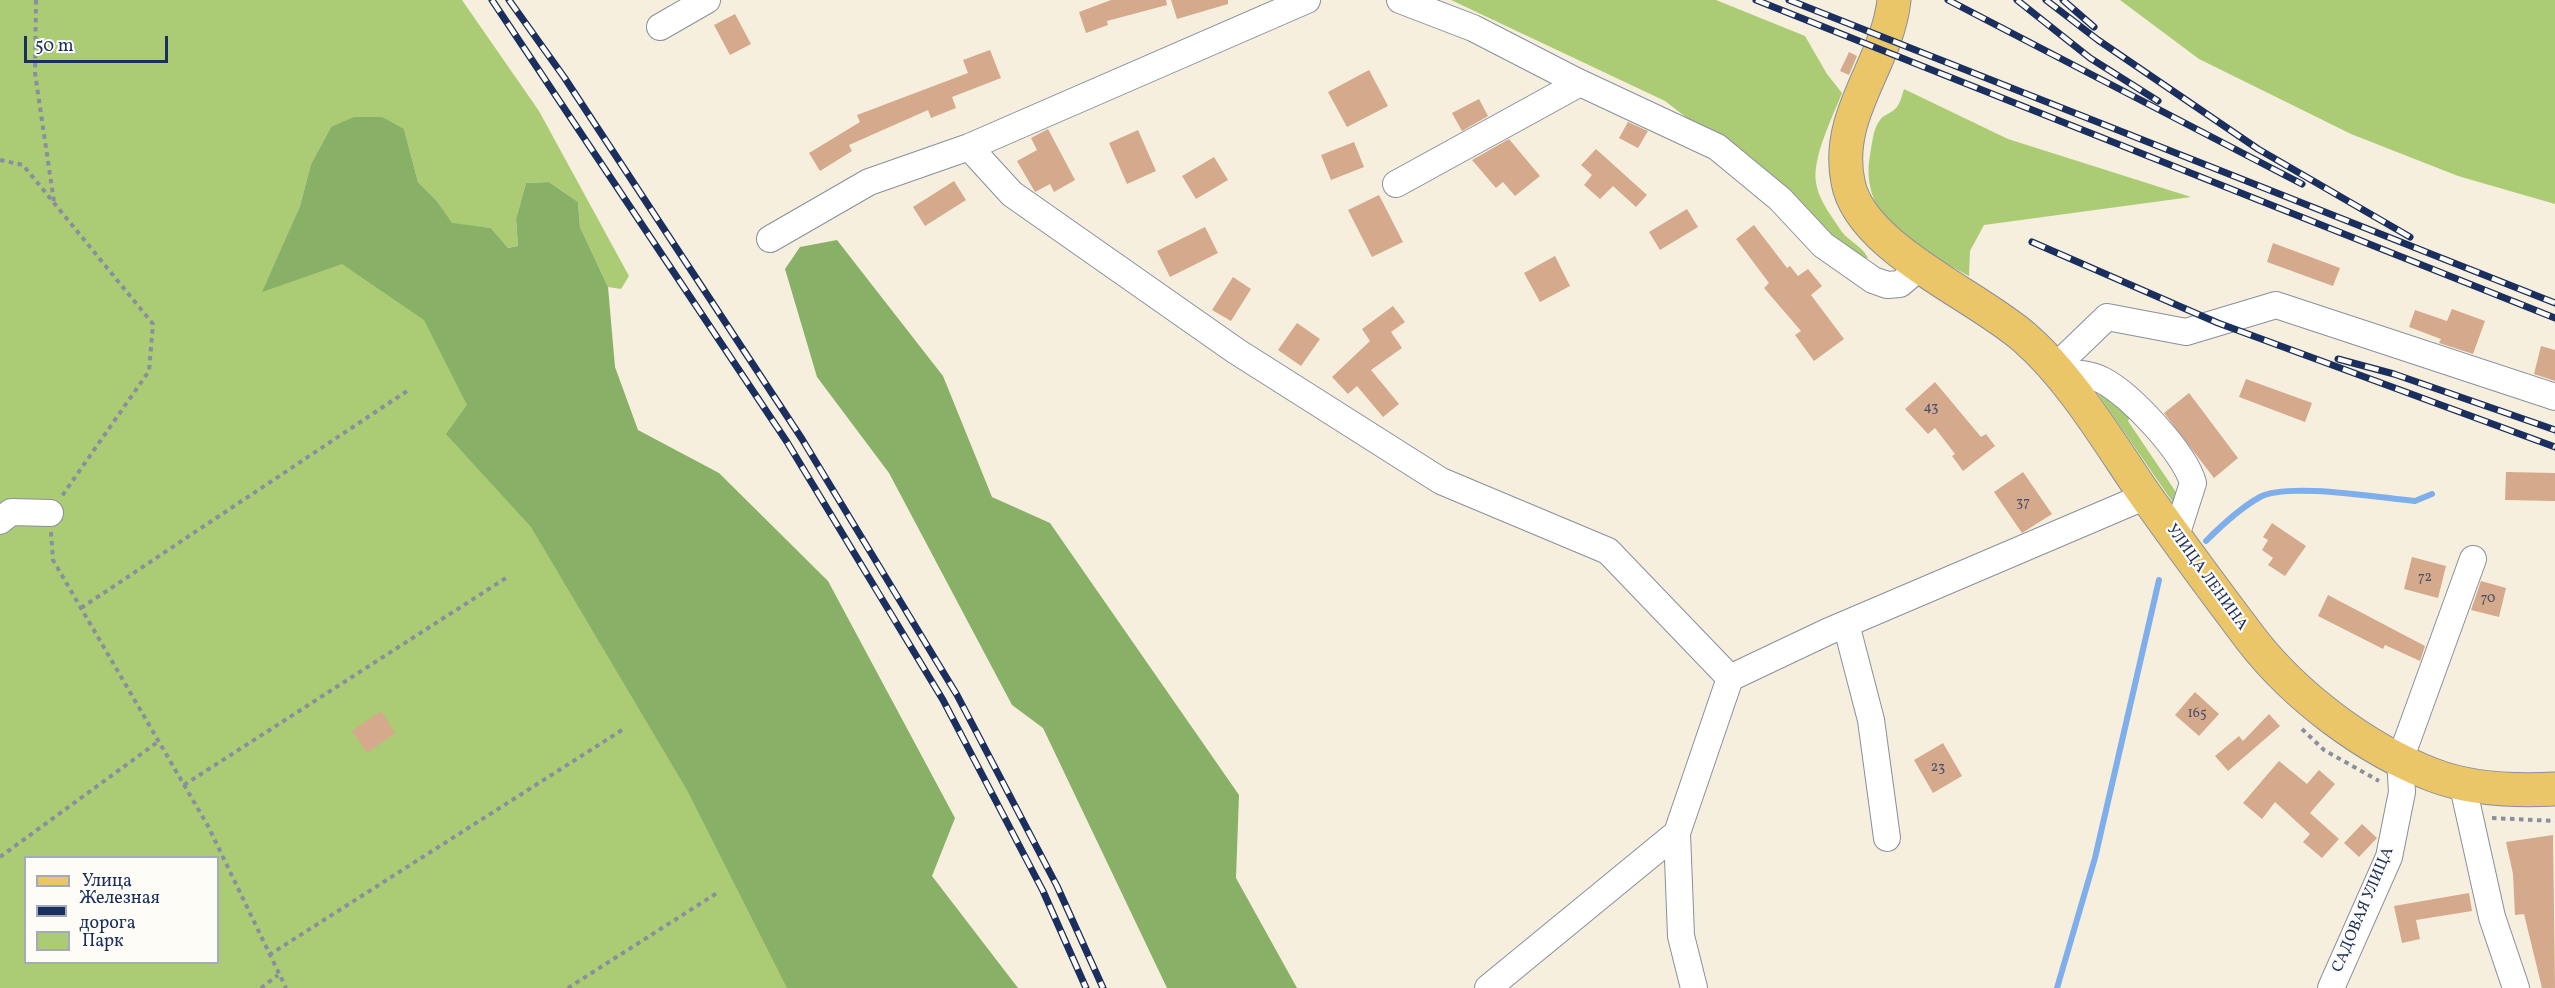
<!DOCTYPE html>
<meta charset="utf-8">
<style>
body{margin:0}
#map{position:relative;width:2555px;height:988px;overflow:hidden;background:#f7efde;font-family:Vollkorn,serif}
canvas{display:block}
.legend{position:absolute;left:24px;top:856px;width:195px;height:108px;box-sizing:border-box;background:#fdfcf7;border:2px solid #a3aaba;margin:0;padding:8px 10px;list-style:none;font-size:18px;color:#1b2f5e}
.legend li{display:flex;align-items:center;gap:12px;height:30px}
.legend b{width:30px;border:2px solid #a3aaba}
.scale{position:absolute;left:24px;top:36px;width:144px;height:27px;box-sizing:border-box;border:3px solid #1b2f5e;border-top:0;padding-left:8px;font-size:18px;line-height:21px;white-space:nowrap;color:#1b2f5e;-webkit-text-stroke:4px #fdfcf7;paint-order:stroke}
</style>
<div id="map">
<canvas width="2555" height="988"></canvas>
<ul class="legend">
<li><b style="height:8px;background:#ebc669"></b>Улица</li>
<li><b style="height:8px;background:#1b2f5e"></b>Железная дорога</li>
<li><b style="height:16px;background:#abcc74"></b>Парк</li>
</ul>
<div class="scale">50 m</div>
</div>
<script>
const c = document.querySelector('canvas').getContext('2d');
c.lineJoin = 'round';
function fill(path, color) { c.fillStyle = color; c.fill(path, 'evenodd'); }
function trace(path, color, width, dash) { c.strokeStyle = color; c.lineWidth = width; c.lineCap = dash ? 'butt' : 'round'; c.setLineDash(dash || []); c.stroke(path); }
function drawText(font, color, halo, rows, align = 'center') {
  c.font = font + ' Vollkorn,serif'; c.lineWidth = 4.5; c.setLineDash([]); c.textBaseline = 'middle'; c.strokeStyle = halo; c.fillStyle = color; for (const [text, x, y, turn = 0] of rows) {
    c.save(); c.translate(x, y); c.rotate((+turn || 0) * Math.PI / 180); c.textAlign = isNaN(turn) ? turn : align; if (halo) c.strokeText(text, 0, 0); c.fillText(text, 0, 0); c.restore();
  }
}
const green = new Path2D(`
 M 0,0 L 462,0 L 539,111 L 629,276 L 621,289 L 608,287 L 580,227 L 578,202 L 549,182 L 526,183 L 516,219 L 518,246 L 508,248 L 491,228 L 452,224 L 437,201 L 418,182 L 404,129 L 331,127 L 311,164 L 300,206 L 263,291 L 379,197 L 800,988 L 0,988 ZM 26,858 L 218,858 L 218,962 L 26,962 Z
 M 1451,0 L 1716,0 L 1805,36 L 1827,74 L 1842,93 C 1833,116 1812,158 1816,182 C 1818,200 1833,218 1842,232 C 1850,242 1862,246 1868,258 L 1855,258 L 1832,243 L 1802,207 L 1665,101 Z
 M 2120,0 L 2555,0 L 2555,204 L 2458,176 L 2351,134 L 2199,59 Z
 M 1904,89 L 2008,139 L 2191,197 L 1984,225 L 1970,251 L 1969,276 C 1921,249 1858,221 1870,155 C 1872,145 1873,128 1880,120 C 1883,115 1891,113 1895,109 C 1900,105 1902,95 1904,89 Z
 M 2099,390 L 2132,412 L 2128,421 L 2182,501 L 2176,507 L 2098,394 Z`);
const forest = new Path2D(`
 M 354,117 L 382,117 L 404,129 L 418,182 L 437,201 L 452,223 L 491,228 L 508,248 L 518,246 L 516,219 L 526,183 L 549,182 L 578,202 L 580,227 L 608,287 L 615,367 L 638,430 L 719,473 L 828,581 L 955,818 L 932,876 L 1018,988 L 787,988 L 687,790 L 531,527 L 446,434 L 467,405 L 424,320 L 342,264 L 262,292 L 300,206 L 311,164 L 331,127 Z
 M 837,240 L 943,376 L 992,497 L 1050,523 L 1239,795 L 1236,878 L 1297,988 L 1167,988 L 1043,728 L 1012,705 L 889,473 L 817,377 L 785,269 L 800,247 Z`);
const stream = new Path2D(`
 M 2206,541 C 2222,525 2240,508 2260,497 C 2288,482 2380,498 2415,501 L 2432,494
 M 2057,988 L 2095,858 L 2159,580`);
const building = new Path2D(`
 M 1111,0 L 1166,0 L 1167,5 L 1107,21 L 1108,25 L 1086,33 L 1079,12 Z
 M 1171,0 L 1228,0 L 1228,4 L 1177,19 Z
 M 735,14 L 751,44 L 730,55 L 714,25 Z
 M 990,50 L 1001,78 L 952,97 L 956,108 L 931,118 L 928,110 L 849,145 L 852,151 L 820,171 L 809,153 L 860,122 L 857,115 L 968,73 L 963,60 Z
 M 1849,52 L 1857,56 L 1849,75 L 1840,71 Z
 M 1369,70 L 1388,106 L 1347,127 L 1328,92 Z
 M 1479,99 L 1488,116 L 1462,131 L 1452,113 Z
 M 1628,122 L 1648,131 L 1638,148 L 1619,138 Z
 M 1048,129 L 1075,180 L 1054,192 L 1050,184 L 1035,192 L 1017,161 L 1037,150 L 1031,138 Z
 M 1138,130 L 1156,171 L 1127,184 L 1109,143 Z
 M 1509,139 L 1540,176 L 1515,196 L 1503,182 L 1496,188 L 1472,160 Z
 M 1354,142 L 1364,167 L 1331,180 L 1321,155 Z
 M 1596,149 L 1647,195 L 1636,207 L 1613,186 L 1600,199 L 1584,185 L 1592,175 L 1581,165 Z
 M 1214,157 L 1228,180 L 1196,199 L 1182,176 Z
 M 954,181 L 966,200 L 925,226 L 913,207 Z
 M 1379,195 L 1403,242 L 1372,257 L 1348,210 Z
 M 1687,209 L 1698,227 L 1660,250 L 1649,232 Z
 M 1754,225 L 1787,268 L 1790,266 L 1798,276 L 1808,269 L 1822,286 L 1811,295 L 1844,339 L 1814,361 L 1795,335 L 1801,331 L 1764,288 L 1769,283 L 1736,239 Z
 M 1205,227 L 1218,253 L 1170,277 L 1157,251 Z
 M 2273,243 L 2340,268 L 2333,286 L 2267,262 Z
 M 1555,256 L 1570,286 L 1540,302 L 1524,273 Z
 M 1233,277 L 1251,289 L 1231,321 L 1212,310 Z
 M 1393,306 L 1405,322 L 1391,332 L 1402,348 L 1371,370 L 1399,404 L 1383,417 L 1357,386 L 1348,394 L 1332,377 L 1370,341 L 1362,329 Z
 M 2452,309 L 2485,321 L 2473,354 L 2439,343 L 2441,339 L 2409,327 L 2415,310 L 2447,321 Z
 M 1297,323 L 1320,339 L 1301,366 L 1278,350 Z
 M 2541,346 L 2555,350 L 2555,381 L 2534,374 Z
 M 2246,379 L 2312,403 L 2305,422 L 2239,397 Z
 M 1935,382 L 1981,437 L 1986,434 L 1995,446 L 1963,471 L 1952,456 L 1955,454 L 1935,428 L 1928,434 L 1905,409 Z
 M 2189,393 L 2238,458 L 2214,478 L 2164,413 Z
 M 2023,472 L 2052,514 L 2022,533 L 1994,492 Z
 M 2506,472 L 2555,473 L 2555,501 L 2505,500 Z
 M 2272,523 L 2306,546 L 2285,576 L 2268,565 L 2273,558 L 2262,550 L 2268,540 L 2263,537 Z
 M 2412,557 L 2446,566 L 2438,598 L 2404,589 Z
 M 2481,581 L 2506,588 L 2499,617 L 2471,610 Z
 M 2328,595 L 2425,646 L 2420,661 L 2385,645 L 2383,649 L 2318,616 Z
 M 2195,692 L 2219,714 L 2199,736 L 2175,715 Z
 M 381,711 L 395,733 L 367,753 L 352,731 Z
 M 2269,714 L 2280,726 L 2228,771 L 2215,756 L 2239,736 L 2243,741 Z
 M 1943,743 L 1962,776 L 1933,793 L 1914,760 Z
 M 2279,761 L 2307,784 L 2319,770 L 2335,784 L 2310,813 L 2339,839 L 2322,858 L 2303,842 L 2310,834 L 2275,802 L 2262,819 L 2243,803 Z
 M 2362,824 L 2377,838 L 2359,857 L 2344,843 Z
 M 2553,835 L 2555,988 L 2542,988 L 2524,914 L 2515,915 L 2513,874 L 2506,842 Z
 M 2469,893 L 2472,911 L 2416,920 L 2420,939 L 2402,943 L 2394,906 Z`);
const path = new Path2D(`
 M 36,0 L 35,73 L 54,202
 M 0,160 L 23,165 L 153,324 L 149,371 L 62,496
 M 51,532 L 53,560 L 208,826 L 286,988
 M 81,608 L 407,391
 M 2302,729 L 2324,750 L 2379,781
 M 184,785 L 509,576
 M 2492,818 L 2555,821
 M 0,857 L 159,741
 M 269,955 L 622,730
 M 261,988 L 278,975
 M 568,988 L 717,893`);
const minor = new Path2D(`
 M 1400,0 L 1473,28 L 1576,81 L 1717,147 L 1780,199 L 1823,245 L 1873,280 L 1887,285 L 1900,284 L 1921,266
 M 660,27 L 707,0
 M 969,147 L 1012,194 L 1236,351 L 1441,481 L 1608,551 L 1730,678
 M 1396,184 L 1580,83
 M 770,239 L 869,182 L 969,147 L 1307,0
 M 2054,368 L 2107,317 L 2186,332 L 2276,305 L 2555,397
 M 2057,372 C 2072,373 2088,373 2102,380 C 2130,394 2185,453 2193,483 L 2176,536
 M 0,521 L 11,512 L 50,513
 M 1846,624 L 1871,720 L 1887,838
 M 2462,782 L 2492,917 L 2516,988
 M 1677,833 L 1681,936 L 1694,988
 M 1488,988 L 1677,833 L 1730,678 L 1827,632 L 2146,496
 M 2331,988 L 2389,857 L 2402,792 L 2400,760 L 2473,559`);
const major = new Path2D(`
 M 1894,0 C 1887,65 1834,114 1848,182 C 1860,248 1977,295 2025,338 C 2070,377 2107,439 2141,489 C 2177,540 2214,590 2251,639 C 2295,696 2365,749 2433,775 C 2469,789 2517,791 2555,789`);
const rail = new Path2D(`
 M 492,0 L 787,442 L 943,700 L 1043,891 L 1086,988
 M 509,0 L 564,77 L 802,439 L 957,695 L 1057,886 L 1103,988
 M 1756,0 L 2555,318
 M 1789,0 L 2555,303
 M 1948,0 L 2302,184
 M 2017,0 L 2090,58 L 2158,101
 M 2046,0 L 2098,40 L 2258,149 L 2410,237
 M 2063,0 L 2094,27
 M 2032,242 L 2218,323 L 2555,447
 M 2338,359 L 2394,374 L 2555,430`);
const numberNames = [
 ["43",1931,408],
 ["37",2023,503],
 ["72",2425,578],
 ["70",2488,599],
 ["165",2197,714],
 ["23",1938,768]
];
const streetNames = [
 ["УЛИЦА ЛЕНИНА",2206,578,54],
 ["САДОВАЯ УЛИЦА",2364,910,-67]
];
fill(green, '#abcc74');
fill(forest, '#88b066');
trace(stream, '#7eafea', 6);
fill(building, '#d4a98c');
trace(minor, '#898f9e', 28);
trace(major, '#898f9e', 35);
trace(path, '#898f9e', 4, [4.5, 4.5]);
trace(minor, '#fff', 26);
trace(major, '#ebc669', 33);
trace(rail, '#1b2f5e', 7);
trace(rail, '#fdfcf7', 4.5, [14]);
drawText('14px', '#494e6a', null, numberNames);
drawText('16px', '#1b2f5e', '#fdfcf7', streetNames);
</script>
